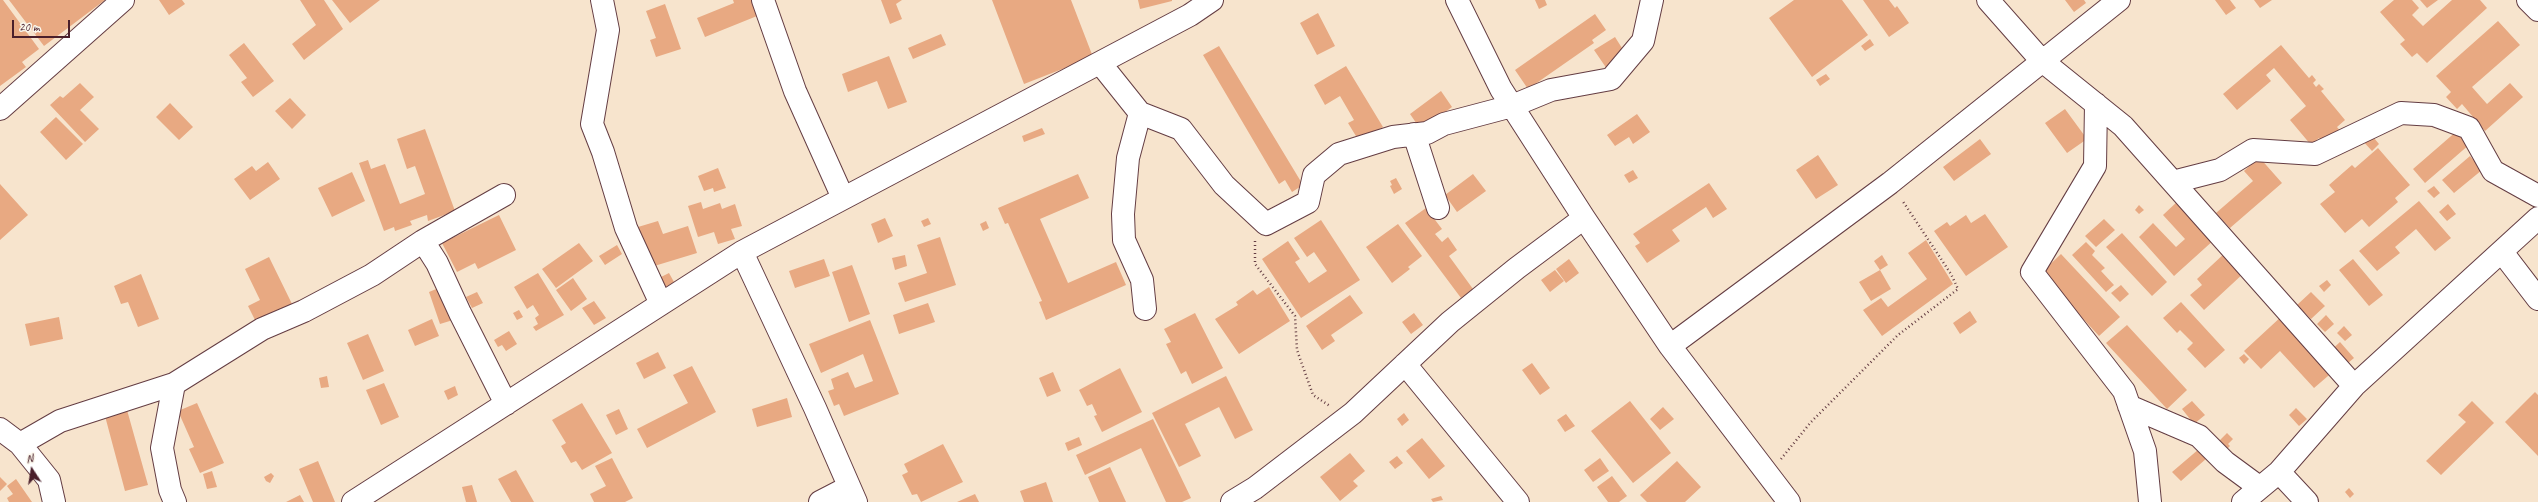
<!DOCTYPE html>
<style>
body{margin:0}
#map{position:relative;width:2538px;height:502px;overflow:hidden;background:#f7e4cd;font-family:Caveat,sans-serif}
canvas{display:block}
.north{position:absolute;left:12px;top:450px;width:40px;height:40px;-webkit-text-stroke:3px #fbf7ec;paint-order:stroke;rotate:348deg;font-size:11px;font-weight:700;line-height:16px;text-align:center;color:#4a1f2b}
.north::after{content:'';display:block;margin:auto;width:14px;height:18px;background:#4a1f2b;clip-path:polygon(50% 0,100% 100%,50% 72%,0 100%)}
.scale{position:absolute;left:12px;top:20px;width:58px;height:18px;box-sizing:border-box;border:2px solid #4a1f2b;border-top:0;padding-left:5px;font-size:12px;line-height:14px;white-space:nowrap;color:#4a1f2b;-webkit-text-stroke:3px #fbf7ec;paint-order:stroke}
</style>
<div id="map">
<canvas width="2538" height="502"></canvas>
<div class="north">N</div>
<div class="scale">20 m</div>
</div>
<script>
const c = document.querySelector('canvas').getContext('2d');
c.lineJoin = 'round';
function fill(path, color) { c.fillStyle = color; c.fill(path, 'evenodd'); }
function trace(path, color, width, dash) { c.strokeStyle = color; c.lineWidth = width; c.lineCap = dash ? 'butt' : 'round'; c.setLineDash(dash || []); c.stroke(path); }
const building = new Path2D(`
 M 0,0 L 3,0 L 39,49 L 22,62 L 26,67 L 0,86 Z
 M 9,0 L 105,0 L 44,46 Z
 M 159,0 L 182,0 L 185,4 L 169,15 Z
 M 300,0 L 324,0 L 343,29 L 304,60 L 292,44 L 316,25 Z
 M 332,0 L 380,0 L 350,23 Z
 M 733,0 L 756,0 L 762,14 L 705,37 L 697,18 L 734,3 Z
 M 881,0 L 902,0 L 896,4 L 902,19 L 890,24 Z
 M 992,0 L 1071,0 L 1093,57 L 1024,84 Z
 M 1138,0 L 1172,0 L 1172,1 L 1140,9 Z
 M 1535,0 L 1545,0 L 1547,5 L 1539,9 Z
 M 1794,0 L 1842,0 L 1868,35 L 1812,77 L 1769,18 Z
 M 1863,0 L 1889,0 L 1895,8 L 1897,6 L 1909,23 L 1889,37 Z
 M 2065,0 L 2084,0 L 2086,3 L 2074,12 Z
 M 2215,0 L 2230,0 L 2236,8 L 2226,15 Z
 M 2254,0 L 2272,0 L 2260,8 Z
 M 2394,0 L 2412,0 L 2419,8 L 2412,15 L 2423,26 L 2452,0 L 2480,0 L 2487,8 L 2427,63 L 2417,53 L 2412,57 L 2400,44 L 2405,40 L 2380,12 Z
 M 2420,0 L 2438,0 L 2427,8 Z
 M 665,4 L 681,49 L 656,57 L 650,40 L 656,38 L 646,11 Z
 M 1318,13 L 1335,46 L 1317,55 L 1300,23 Z
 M 1595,14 L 1606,30 L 1592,40 L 1594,43 L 1528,89 L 1515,70 Z
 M 2498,21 L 2520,45 L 2472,87 L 2487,104 L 2510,83 L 2523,97 L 2485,131 L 2462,104 L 2457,109 L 2446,97 L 2451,92 L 2436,76 Z
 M 941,34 L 946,45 L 913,59 L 908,48 Z
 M 1615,37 L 1627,56 L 1607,69 L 1594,50 Z
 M 1870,39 L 1874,45 L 1865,51 L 1861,46 Z
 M 244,43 L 274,81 L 253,97 L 241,82 L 247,78 L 229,55 Z
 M 2281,45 L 2309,78 L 2312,75 L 2316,80 L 2313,83 L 2316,87 L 2319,84 L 2324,89 L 2321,91 L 2345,120 L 2337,127 L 2341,132 L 2325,146 L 2319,138 L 2311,145 L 2290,120 L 2306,106 L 2274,68 L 2266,75 L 2271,81 L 2237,110 L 2223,94 Z
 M 1219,46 L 1303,185 L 1292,192 L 1285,180 L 1279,184 L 1203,55 Z
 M 889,56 L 907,102 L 888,109 L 877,81 L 848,92 L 842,74 Z
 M 1346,66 L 1383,127 L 1359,141 L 1348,123 L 1354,120 L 1340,96 L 1325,105 L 1314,85 Z
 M 1826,74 L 1830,79 L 1820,86 L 1816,80 Z
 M 80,83 L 94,97 L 80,110 L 99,129 L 85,142 L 50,105 L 60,96 L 63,98 Z
 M 1441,91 L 1452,107 L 1421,130 L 1410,114 Z
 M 290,98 L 306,115 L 292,129 L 275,111 Z
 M 170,103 L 193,127 L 179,140 L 156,117 Z
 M 2065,109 L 2087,139 L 2067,153 L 2045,123 Z
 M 1637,114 L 1650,132 L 1633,144 L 1629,137 L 1615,146 L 1607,135 Z
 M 56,117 L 83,144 L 66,160 L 40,132 Z
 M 1042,128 L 1045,134 L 1024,142 L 1022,136 Z
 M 425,129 L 455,211 L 428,221 L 427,215 L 410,221 L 412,225 L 395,231 L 394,227 L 384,231 L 359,163 L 368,160 L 371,169 L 385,164 L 400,204 L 425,194 L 415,166 L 407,169 L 397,139 Z
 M 2458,130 L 2470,144 L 2425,183 L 2413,169 Z
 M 2369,132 L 2379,144 L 2372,151 L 2361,139 Z
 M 1980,139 L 1991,154 L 1954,181 L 1943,167 Z
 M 2378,148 L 2410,185 L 2395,198 L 2398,202 L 2369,227 L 2362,219 L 2345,233 L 2320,204 L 2335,192 L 2329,185 L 2352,165 L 2355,168 Z
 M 1818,155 L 1838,185 L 1816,199 L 1796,170 Z
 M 2470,156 L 2482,170 L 2454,193 L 2442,180 Z
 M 2259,157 L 2282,183 L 2230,228 L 2216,213 L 2253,181 L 2244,171 Z
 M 268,162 L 280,179 L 250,200 L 234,179 L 252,166 L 256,171 Z
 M 718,168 L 726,188 L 714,192 L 713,188 L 704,191 L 698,176 Z
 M 1633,170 L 1638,178 L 1629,183 L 1624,175 Z
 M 352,172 L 365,201 L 332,217 L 318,188 Z
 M 1078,174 L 1089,198 L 1040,219 L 1068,283 L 1116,262 L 1126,285 L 1046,320 L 1039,302 L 1042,301 L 1008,223 L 1005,224 L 998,208 Z
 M 1473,174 L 1486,191 L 1457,212 L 1445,195 Z
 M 1396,178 L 1402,189 L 1394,194 L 1390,186 L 1392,185 L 1390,181 Z
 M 1709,183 L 1727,209 L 1713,218 L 1706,207 L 1672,230 L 1680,241 L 1647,263 L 1635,246 L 1640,243 L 1633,234 Z
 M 0,184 L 28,215 L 0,240 Z
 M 2434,186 L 2440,193 L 2434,198 L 2427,191 Z
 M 2179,200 L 2215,239 L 2174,276 L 2139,237 L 2153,223 L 2176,247 L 2185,239 L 2163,215 Z
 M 2419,201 L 2451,238 L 2435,251 L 2416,229 L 2395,247 L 2400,253 L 2377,271 L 2359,251 Z
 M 701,202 L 703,209 L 720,203 L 722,209 L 735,204 L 742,226 L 731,229 L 735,239 L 718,244 L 714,232 L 698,237 L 688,206 Z
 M 2448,204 L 2456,214 L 2447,221 L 2439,212 Z
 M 2139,205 L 2144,210 L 2139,214 L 2135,210 Z
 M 1426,208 L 1442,229 L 1435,234 L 1442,242 L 1448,237 L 1457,250 L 1449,256 L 1473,289 L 1461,298 L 1405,223 Z
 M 1985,214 L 2008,247 L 1966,276 L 1934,231 L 1947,222 L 1950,226 L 1966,215 L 1971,223 Z
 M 499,215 L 516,250 L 478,269 L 475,263 L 457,272 L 442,243 Z
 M 885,218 L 893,236 L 878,243 L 871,224 Z
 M 928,218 L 931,224 L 924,227 L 921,221 Z
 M 2104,219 L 2115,230 L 2096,247 L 2085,236 Z
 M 1321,220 L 1360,280 L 1301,318 L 1262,259 L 1288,241 L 1300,259 L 1295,262 L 1309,283 L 1327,271 L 1314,252 L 1307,257 L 1294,238 Z
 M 658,221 L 663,234 L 688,226 L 697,253 L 651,267 L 638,227 Z
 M 986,221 L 989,228 L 983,231 L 980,224 Z
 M 1398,224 L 1422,256 L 1408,267 L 1410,269 L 1392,283 L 1366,247 Z
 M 2122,233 L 2167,282 L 2152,296 L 2106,247 Z
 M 940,237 L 956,285 L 905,302 L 898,283 L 927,273 L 917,245 Z
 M 1926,240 L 1953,284 L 1882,336 L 1863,310 L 1881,298 L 1888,307 L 1927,279 L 1908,253 Z
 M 2086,242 L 2095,251 L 2092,255 L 2105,268 L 2101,271 L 2114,285 L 2106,292 L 2072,255 Z
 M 579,243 L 593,261 L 556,288 L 542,269 Z
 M 617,245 L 622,254 L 605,265 L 599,256 Z
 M 2226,252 L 2245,272 L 2204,310 L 2190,295 L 2202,285 L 2197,279 Z
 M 2061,254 L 2120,317 L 2099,336 L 2041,273 Z
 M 905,255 L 907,266 L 895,270 L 892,258 Z
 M 1882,255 L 1888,265 L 1880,270 L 1874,261 Z
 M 269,257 L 293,306 L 257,324 L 248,306 L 260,300 L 245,269 Z
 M 824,259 L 830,276 L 795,288 L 789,271 Z
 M 1569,259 L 1579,273 L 1566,283 L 1556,269 Z
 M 2353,259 L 2383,295 L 2369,306 L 2339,270 Z
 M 852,265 L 870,314 L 849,322 L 832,272 Z
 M 1555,270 L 1564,281 L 1550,292 L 1541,280 Z
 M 1880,270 L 1891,289 L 1871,301 L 1859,282 Z
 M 538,273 L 564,315 L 536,331 L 533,327 L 538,324 L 535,318 L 539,315 L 533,305 L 527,309 L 514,287 Z
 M 669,273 L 674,282 L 662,289 L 657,279 Z
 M 141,274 L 159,319 L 138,327 L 128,302 L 121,304 L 114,286 Z
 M 573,278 L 587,299 L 571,311 L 556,290 Z
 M 2327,280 L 2331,285 L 2324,292 L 2319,286 Z
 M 2121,285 L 2129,294 L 2120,302 L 2111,293 Z
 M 441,287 L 453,320 L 440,324 L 429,292 Z
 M 1269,287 L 1290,321 L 1239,354 L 1215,319 L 1238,305 L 1236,302 L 1253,290 L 1257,295 Z
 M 477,292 L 483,303 L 472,308 L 466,297 Z
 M 2311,292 L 2325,306 L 2311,319 L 2297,305 Z
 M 1350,295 L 1363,313 L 1331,335 L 1335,341 L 1322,350 L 1306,326 Z
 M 594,301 L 606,318 L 594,325 L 582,308 Z
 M 2181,302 L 2225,350 L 2205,368 L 2187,349 L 2193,343 L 2180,330 L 2177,333 L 2163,318 Z
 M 928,303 L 935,322 L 899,334 L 893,315 Z
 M 519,310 L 523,317 L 517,320 L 513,313 Z
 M 1970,311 L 1977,322 L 1960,334 L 1953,323 Z
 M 1195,313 L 1223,368 L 1192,384 L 1186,371 L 1181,374 L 1166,344 L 1171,342 L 1164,329 Z
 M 1414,313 L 1423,325 L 1411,334 L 1402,322 Z
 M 2283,315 L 2335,370 L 2314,388 L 2280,351 L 2261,369 L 2244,351 Z
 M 2326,315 L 2334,324 L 2325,332 L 2317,324 Z
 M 59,317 L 63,339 L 30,346 L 25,324 Z
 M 432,319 L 439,336 L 415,346 L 408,330 Z
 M 870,320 L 899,394 L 844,416 L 839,404 L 834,406 L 828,391 L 834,389 L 831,379 L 848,372 L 855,388 L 873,381 L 863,354 L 821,373 L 809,344 Z
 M 2127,325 L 2187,390 L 2167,409 L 2106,343 Z
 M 2344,326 L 2352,335 L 2345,341 L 2337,333 Z
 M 509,331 L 517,344 L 506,351 L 502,345 L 498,347 L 494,340 Z
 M 368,334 L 384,371 L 363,380 L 347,343 Z
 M 2340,342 L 2354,358 L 2342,368 L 2328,353 Z
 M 658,352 L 666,368 L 644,379 L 636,363 Z
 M 2244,354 L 2249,359 L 2244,364 L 2239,358 Z
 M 1532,363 L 1550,388 L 1540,395 L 1522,370 Z
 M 692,366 L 716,412 L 647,448 L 637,429 L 688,403 L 673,375 Z
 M 1120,368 L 1142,412 L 1102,432 L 1094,416 L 1097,415 L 1092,404 L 1087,406 L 1079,390 Z
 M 1053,372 L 1061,391 L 1047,397 L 1039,378 Z
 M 327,376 L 329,387 L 321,388 L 319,378 Z
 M 1226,376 L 1253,430 L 1235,439 L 1219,407 L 1185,424 L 1201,456 L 1179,467 L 1152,413 Z
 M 384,383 L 399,417 L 381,425 L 366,390 Z
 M 455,386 L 458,395 L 448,400 L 444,391 Z
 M 2535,392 L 2538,395 L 2538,456 L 2505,422 Z
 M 787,398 L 792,417 L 757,427 L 752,409 Z
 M 1630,401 L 1671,453 L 1633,483 L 1591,431 Z
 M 2192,401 L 2205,415 L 2194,424 L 2182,409 Z
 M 2472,401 L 2494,423 L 2441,475 L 2426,461 L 2466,422 L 2458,415 Z
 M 197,403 L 224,463 L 200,473 L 189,449 L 194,447 L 178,411 Z
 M 582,403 L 612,453 L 582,470 L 576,461 L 571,463 L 561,446 L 566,443 L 552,420 Z
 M 1663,407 L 1674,419 L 1660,430 L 1650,419 Z
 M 2296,408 L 2307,419 L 2299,426 L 2289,415 Z
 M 619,409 L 628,429 L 616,435 L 606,415 Z
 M 127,410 L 148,485 L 125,491 L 105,416 Z
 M 1404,413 L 1409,420 L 1402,426 L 1397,419 Z
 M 1566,414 L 1575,426 L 1565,432 L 1557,420 Z
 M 1153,419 L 1191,498 L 1182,502 L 1166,502 L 1141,448 L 1085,475 L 1076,455 Z
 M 2227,433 L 2233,439 L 2228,444 L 2230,446 L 2223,453 L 2217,443 Z
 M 1079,437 L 1082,445 L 1068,451 L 1065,443 Z
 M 1422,438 L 1445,466 L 1429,479 L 1406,451 Z
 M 943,444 L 963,482 L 921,502 L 917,494 L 912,495 L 902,475 L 908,472 L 904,464 Z
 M 2199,449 L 2207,458 L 2181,481 L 2172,472 Z
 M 1350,453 L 1365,471 L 1353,481 L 1358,486 L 1340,501 L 1320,477 Z
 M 1397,456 L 1403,463 L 1395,469 L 1389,462 Z
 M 612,458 L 633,498 L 625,502 L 594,502 L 590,494 L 606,486 L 595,466 Z
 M 1600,458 L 1609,471 L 1593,482 L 1584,470 Z
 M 318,461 L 335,502 L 313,502 L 299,469 Z
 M 1677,461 L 1701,487 L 1685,502 L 1647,502 L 1640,495 Z
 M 1110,467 L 1126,502 L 1099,502 L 1088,477 Z
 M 516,470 L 534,502 L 511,502 L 498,479 Z
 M 212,471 L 217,487 L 207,489 L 203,474 Z
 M 271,473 L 274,476 L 270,483 L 266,481 L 264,477 Z
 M 1612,476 L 1627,496 L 1619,502 L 1608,502 L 1597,487 Z
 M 0,477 L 7,484 L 0,491 Z
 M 16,479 L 32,502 L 9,502 L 7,498 L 13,494 L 7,486 Z
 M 1046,482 L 1053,502 L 1024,502 L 1020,491 Z
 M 472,485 L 477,502 L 466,502 L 462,487 Z
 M 2349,488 L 2354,494 L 2350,498 L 2345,492 Z
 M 975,494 L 979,502 L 957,502 Z
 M 300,495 L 304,502 L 286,502 Z
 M 1441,496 L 1443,500 L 1433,502 L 1431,499 Z`);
const path = new Path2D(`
 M 1255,241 L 1255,264 L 1295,316 L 1297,350 L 1313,395 L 1330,406
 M 1781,459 L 1811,422 L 1898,335 L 1958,289 L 1951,274 L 1902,200`);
const street = new Path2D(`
 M 602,0 L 608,30 L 592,124 L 603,152 L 626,228 L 661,304
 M 763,0 L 795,91 L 843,198
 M 1457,0 L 1501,89 L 1584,218 L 1670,346 L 1789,502
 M 1988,0 L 2041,60 L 2123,126 L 2354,386
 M 2528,0 L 2538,10
 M 1100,63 L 1140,113 L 1181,129 L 1224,185 L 1266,224 L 1308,202 L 1314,175 L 1339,154 L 1393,137 L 1427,133 L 1444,124 L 1512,106 L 1551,90 L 1611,79 L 1643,41 L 1652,0
 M 2096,104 L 2095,166 L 2032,272 L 2124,391 L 2145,451 L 2150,502
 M 0,109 L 123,0
 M 1140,113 L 1128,158 L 1123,214 L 1124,240 L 1142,280 L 1145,309
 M 1414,134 L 1438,208
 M 2173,182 L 2220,170 L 2253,150 L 2315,154 L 2401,113 L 2434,115 L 2469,128 L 2493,171 L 2538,196
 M 423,241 L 437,263 L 460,313 L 506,404
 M 742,252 L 815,408 L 856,502
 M 2502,252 L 2538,299
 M 1670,346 L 1890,183 L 2119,0
 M 1405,364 L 1518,502
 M 174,384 L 162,448 L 170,490 L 175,502
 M 2129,406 L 2199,436 L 2225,462 L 2259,487
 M 0,429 L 20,444 L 49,480 L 54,502
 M 20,444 L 60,421 L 174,384 L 262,329 L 304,311 L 372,275 L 423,241 L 504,195
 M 2279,472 L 2307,502
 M 353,502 L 742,252 L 1190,15 L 1212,0
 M 820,502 L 849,487
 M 1232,502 L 1255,488 L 1353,413 L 1450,322 L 1517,268 L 1584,218
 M 2243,502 L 2279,472 L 2354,386 L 2538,218`);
fill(building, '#e8a982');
trace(street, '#643d43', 24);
trace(path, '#643d43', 2.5, [1, 3]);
trace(street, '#fff', 22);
</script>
